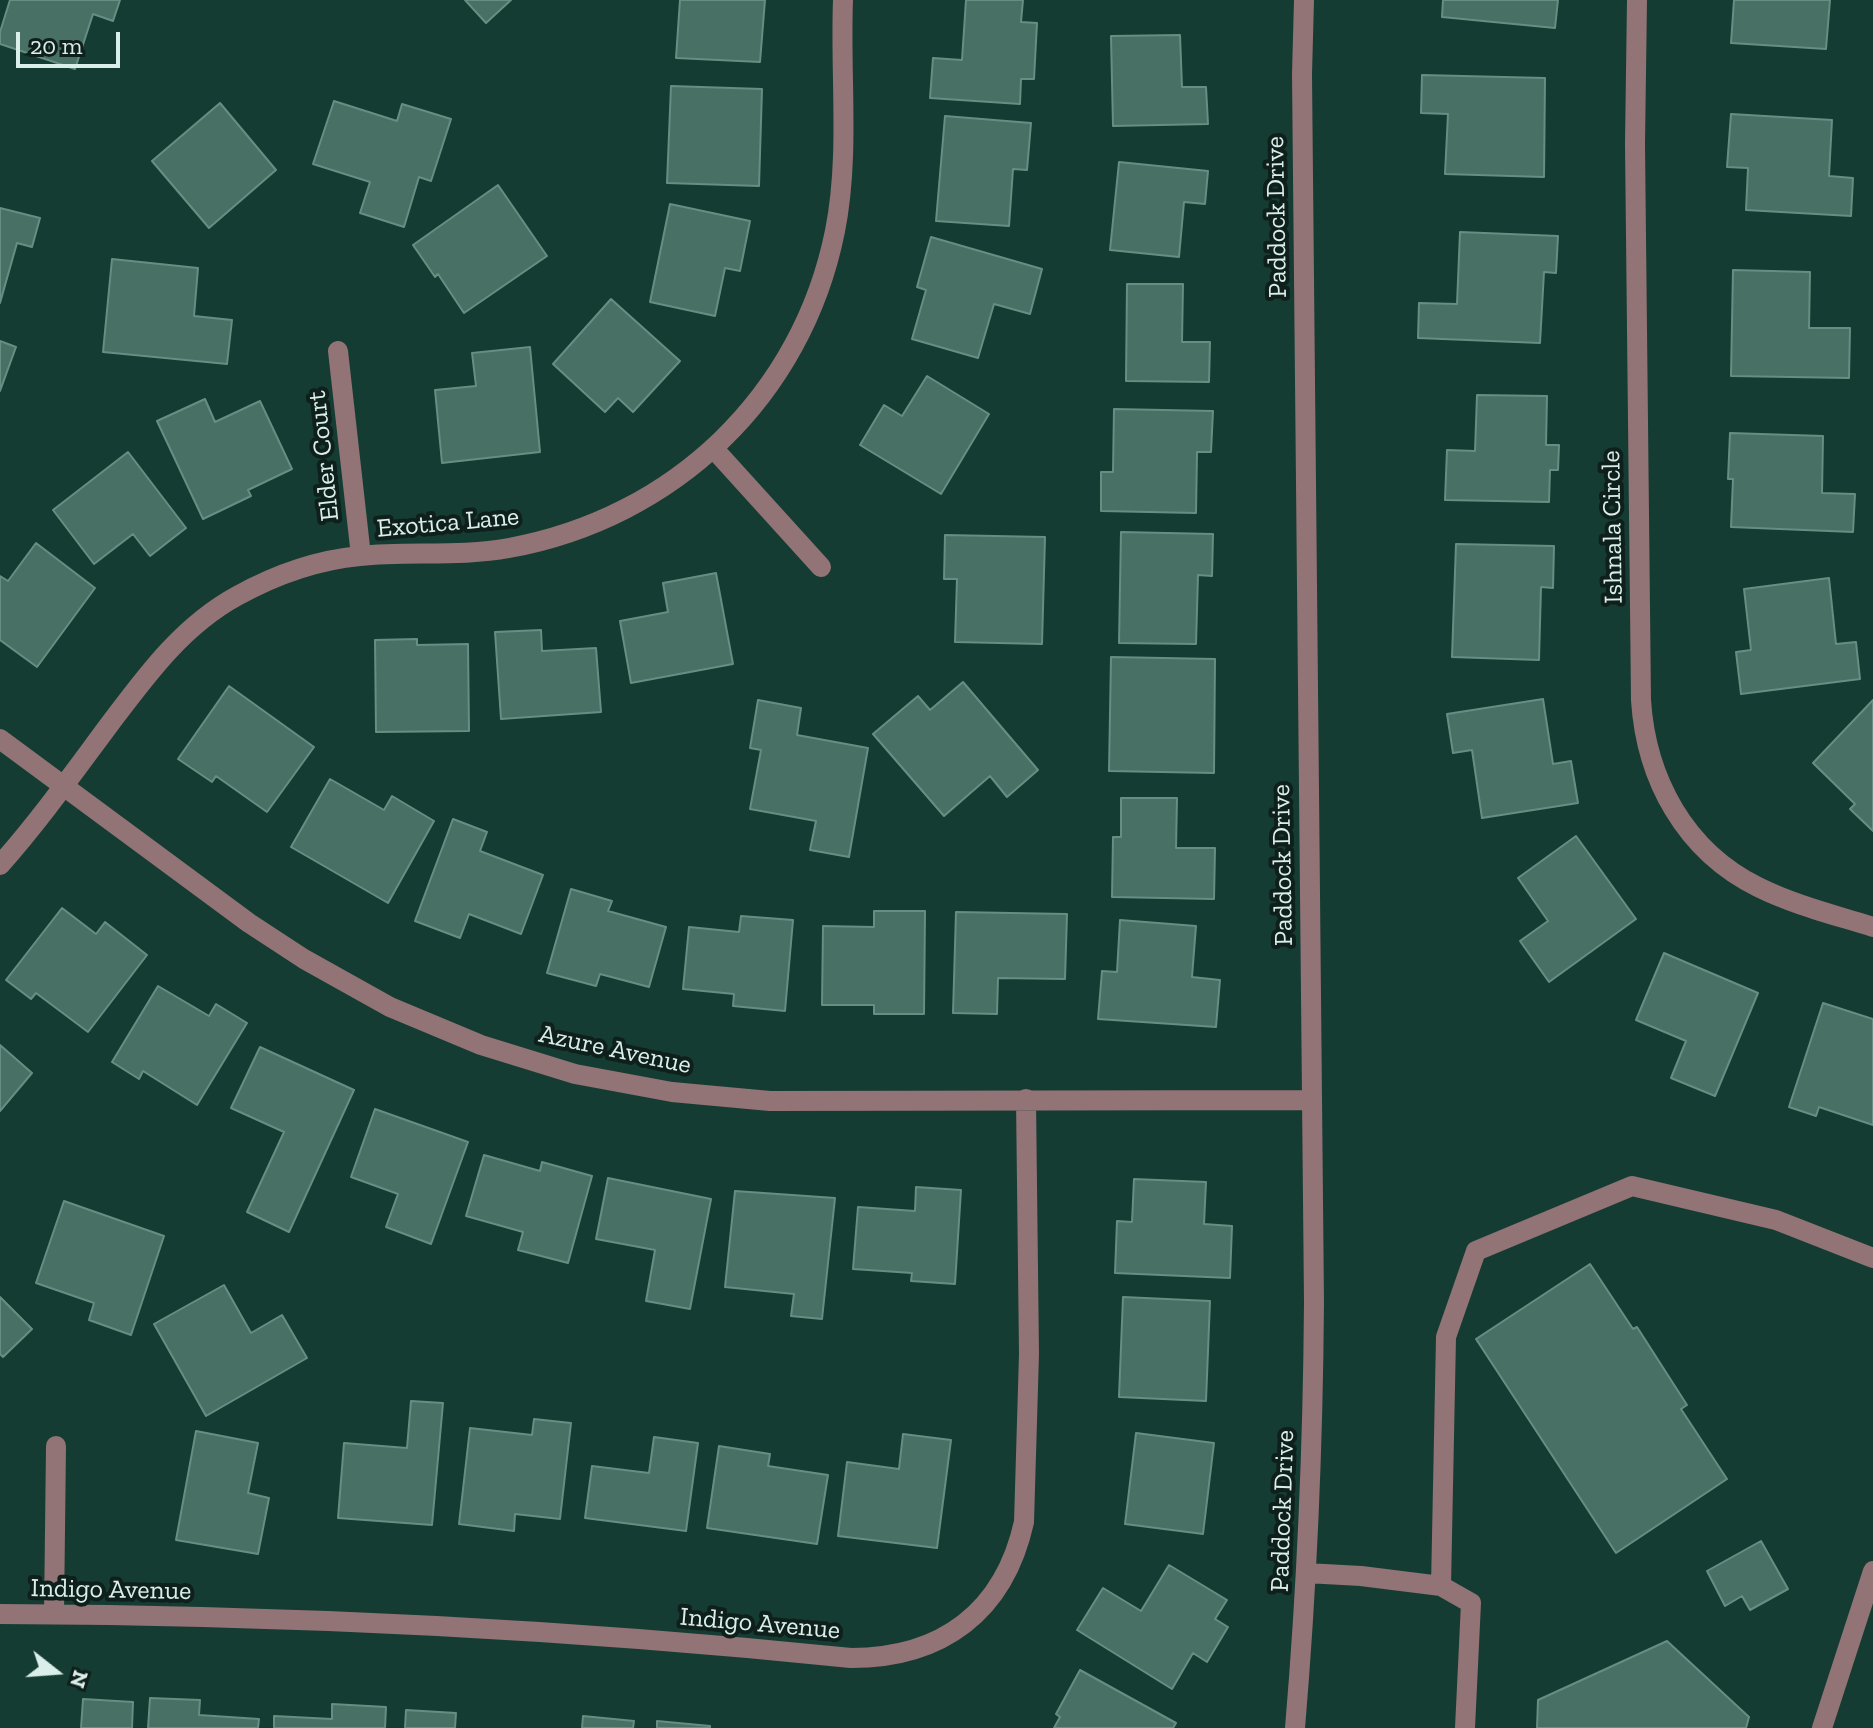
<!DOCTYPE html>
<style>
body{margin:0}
#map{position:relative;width:1873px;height:1728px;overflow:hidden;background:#153c32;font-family:"Zilla Slab",serif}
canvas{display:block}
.north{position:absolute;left:16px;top:1632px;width:80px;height:80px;-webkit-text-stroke:6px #0f1f1b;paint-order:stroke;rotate:107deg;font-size:22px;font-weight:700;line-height:32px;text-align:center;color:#daefe9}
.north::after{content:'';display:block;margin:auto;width:28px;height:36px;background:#daefe9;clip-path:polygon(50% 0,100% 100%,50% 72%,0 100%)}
.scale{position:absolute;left:16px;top:32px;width:104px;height:36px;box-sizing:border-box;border:4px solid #daefe9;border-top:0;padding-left:10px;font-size:24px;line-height:28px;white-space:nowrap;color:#daefe9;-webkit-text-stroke:6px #0f1f1b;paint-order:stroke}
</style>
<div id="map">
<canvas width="1873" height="1728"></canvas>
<div class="north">N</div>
<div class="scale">20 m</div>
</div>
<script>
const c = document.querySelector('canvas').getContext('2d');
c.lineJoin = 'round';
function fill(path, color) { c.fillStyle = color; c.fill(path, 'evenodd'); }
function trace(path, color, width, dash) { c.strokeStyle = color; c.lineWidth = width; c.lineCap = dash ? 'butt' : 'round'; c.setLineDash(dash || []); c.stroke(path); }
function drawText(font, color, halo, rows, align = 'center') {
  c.font = font + ' "Zilla Slab",serif'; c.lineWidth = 8; c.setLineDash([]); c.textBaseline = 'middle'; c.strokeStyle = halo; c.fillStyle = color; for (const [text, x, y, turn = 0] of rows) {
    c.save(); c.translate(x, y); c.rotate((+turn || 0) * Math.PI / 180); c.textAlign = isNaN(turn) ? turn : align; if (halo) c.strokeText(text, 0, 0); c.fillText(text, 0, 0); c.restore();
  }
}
const building = new Path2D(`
 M 10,0 L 120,0 L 113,21 L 93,14 L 75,69 L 0,44 L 0,32 Z
 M 465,0 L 511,0 L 486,23 Z
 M 680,0 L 765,0 L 760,62 L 676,58 Z
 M 966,0 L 1023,0 L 1021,22 L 1037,23 L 1034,79 L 1021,79 L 1020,104 L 930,98 L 933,58 L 962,60 Z
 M 1443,0 L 1558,0 L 1555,28 L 1442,17 Z
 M 1734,0 L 1830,0 L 1826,49 L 1731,43 Z
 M 1180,35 L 1182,87 L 1206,87 L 1208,124 L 1113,126 L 1111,36 Z
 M 1422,75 L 1545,78 L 1544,177 L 1445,174 L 1448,114 L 1421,113 Z
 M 671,86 L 762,89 L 759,186 L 667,183 Z
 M 334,101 L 397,121 L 402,104 L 451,119 L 431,181 L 419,177 L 404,227 L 360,213 L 370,182 L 313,164 Z
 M 220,103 L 276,170 L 209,228 L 152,161 Z
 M 1731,114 L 1832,120 L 1829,176 L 1853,178 L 1851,216 L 1746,210 L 1748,168 L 1727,167 Z
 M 945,116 L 1031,123 L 1027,170 L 1013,169 L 1009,226 L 936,221 Z
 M 1119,162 L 1208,171 L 1205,204 L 1184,202 L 1179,257 L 1110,250 Z
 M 498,185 L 547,256 L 464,313 L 438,274 L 435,277 L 413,245 Z
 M 670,204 L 750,221 L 740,271 L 725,268 L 715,316 L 650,302 Z
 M 0,208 L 40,218 L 32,247 L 17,243 L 0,303 Z
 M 1460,232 L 1558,236 L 1556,273 L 1544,272 L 1540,343 L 1418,338 L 1419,303 L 1457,304 Z
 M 931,237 L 1042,269 L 1030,314 L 994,304 L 978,358 L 912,339 L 926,290 L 917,287 Z
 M 112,259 L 198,268 L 194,316 L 232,320 L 227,364 L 103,352 Z
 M 1733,270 L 1810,272 L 1809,328 L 1850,328 L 1849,378 L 1731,376 Z
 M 1127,284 L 1183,284 L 1182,342 L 1210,342 L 1209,382 L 1126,381 Z
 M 611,299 L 680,361 L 633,412 L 618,398 L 605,412 L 553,364 Z
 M 0,341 L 16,347 L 0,391 Z
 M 530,347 L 540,452 L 442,463 L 435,390 L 476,386 L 472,353 Z
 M 927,376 L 989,414 L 941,494 L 860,445 L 884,405 L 902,416 Z
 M 1477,395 L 1547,396 L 1546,445 L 1559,445 L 1558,470 L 1550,470 L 1549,502 L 1445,500 L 1447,450 L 1475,451 Z
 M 205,399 L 215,422 L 260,401 L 292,469 L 248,490 L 251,496 L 203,519 L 157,421 Z
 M 1114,409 L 1213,411 L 1211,452 L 1197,452 L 1196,513 L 1101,511 L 1101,472 L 1113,472 Z
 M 1730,433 L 1823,436 L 1822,493 L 1855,494 L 1853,532 L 1731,527 L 1733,479 L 1728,479 Z
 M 128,452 L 186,528 L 150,556 L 133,534 L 94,564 L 53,510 Z
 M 1121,532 L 1213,534 L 1212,576 L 1198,575 L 1196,644 L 1119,643 Z
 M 945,535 L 1045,537 L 1042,644 L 955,642 L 957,579 L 944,579 Z
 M 36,543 L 95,588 L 37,667 L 0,640 L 0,576 L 8,581 Z
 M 1456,544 L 1554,546 L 1553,588 L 1541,587 L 1539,660 L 1452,657 Z
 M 716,573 L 733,664 L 631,683 L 620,621 L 668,612 L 663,583 Z
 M 1829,578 L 1836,644 L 1856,642 L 1860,679 L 1741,694 L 1736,652 L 1751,650 L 1744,589 Z
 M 541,630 L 542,651 L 596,648 L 601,712 L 501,719 L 495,632 Z
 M 417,639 L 417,645 L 468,644 L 469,731 L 376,732 L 375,640 Z
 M 1111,657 L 1215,659 L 1214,773 L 1109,771 Z
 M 963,682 L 1038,770 L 1007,797 L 990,776 L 944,816 L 873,734 L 918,696 L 930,710 Z
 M 229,686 L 314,747 L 267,812 L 216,776 L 212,782 L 178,759 Z
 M 1543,699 L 1553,764 L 1571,761 L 1578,803 L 1482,818 L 1472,750 L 1453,753 L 1447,714 Z
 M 758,700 L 801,708 L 797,735 L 868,748 L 849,857 L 810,850 L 816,821 L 750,809 L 761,750 L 750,748 Z
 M 1873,700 L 1873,831 L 1850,809 L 1855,804 L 1813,763 Z
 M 330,779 L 384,810 L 392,796 L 434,821 L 388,903 L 291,847 Z
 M 1121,798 L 1177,798 L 1176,848 L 1215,848 L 1214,899 L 1112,897 L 1113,837 L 1121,837 Z
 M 453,819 L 487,832 L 480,851 L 543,875 L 521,934 L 469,914 L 460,938 L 415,921 Z
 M 1576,836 L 1636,919 L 1549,982 L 1520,941 L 1548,921 L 1518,878 Z
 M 571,889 L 612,901 L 608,911 L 666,927 L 649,987 L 600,974 L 596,986 L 547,973 Z
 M 62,908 L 96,934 L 105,922 L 147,955 L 88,1032 L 36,993 L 31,999 L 6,980 Z
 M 874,911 L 925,911 L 924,1014 L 874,1014 L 874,1005 L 822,1005 L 823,926 L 874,927 Z
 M 956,912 L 1067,914 L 1065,979 L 998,978 L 997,1014 L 953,1013 Z
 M 741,916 L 793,920 L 785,1011 L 733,1006 L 734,994 L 683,989 L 689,927 L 739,932 Z
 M 1120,920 L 1196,926 L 1192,977 L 1220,980 L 1216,1027 L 1098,1019 L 1102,971 L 1117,972 Z
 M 1664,953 L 1758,993 L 1715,1096 L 1671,1078 L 1686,1041 L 1636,1020 Z
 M 158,986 L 209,1016 L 216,1004 L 247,1023 L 197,1105 L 143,1071 L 139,1079 L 112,1062 Z
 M 1823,1003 L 1873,1019 L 1873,1125 L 1819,1107 L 1816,1116 L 1789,1107 Z
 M 0,1045 L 32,1073 L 0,1111 Z
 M 260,1047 L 354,1090 L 289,1232 L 247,1212 L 284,1132 L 231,1108 Z
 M 375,1109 L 468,1142 L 431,1244 L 386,1227 L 398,1194 L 351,1177 Z
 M 484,1155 L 540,1171 L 542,1162 L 592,1176 L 568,1263 L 518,1250 L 523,1232 L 466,1216 Z
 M 608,1178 L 711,1199 L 690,1309 L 646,1301 L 655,1250 L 596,1239 Z
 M 1134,1179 L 1206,1182 L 1204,1224 L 1232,1226 L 1230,1278 L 1115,1273 L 1117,1221 L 1132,1222 Z
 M 916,1187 L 961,1190 L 955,1284 L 911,1281 L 912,1273 L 853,1269 L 858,1207 L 915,1211 Z
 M 735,1191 L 835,1198 L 822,1319 L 791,1316 L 794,1294 L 725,1287 Z
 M 64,1201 L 164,1236 L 131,1335 L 89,1320 L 94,1303 L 36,1283 Z
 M 1590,1264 L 1633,1329 L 1637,1327 L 1687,1405 L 1681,1409 L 1727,1479 L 1616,1553 L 1476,1339 Z
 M 224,1285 L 251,1333 L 282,1315 L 307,1358 L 206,1416 L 154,1324 Z
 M 0,1297 L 32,1329 L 3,1357 L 0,1354 Z
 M 1123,1297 L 1210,1301 L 1206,1401 L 1119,1397 Z
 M 411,1401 L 443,1403 L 432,1525 L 338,1518 L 344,1443 L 407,1448 Z
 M 534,1419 L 571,1423 L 560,1519 L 515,1514 L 514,1531 L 459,1524 L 470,1428 L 532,1435 Z
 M 196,1431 L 258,1443 L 248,1493 L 269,1498 L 258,1554 L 176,1540 Z
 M 1136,1433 L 1214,1443 L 1203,1534 L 1125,1524 Z
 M 903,1434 L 951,1440 L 937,1548 L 838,1536 L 847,1462 L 899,1469 Z
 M 654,1437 L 698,1443 L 686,1531 L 585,1518 L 592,1466 L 649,1473 Z
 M 719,1446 L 770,1454 L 768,1466 L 828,1475 L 817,1544 L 707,1528 Z
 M 1761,1541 L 1788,1589 L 1750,1610 L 1742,1596 L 1725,1606 L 1707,1571 Z
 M 1169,1565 L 1227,1600 L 1215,1619 L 1228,1627 L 1207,1662 L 1193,1653 L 1172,1689 L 1077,1630 L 1103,1588 L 1141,1611 Z
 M 1667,1641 L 1749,1717 L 1746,1728 L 1537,1728 L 1538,1700 Z
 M 1080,1670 L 1176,1723 L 1173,1728 L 1054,1728 L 1060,1717 L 1056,1714 Z
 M 150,1698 L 200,1700 L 199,1715 L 259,1719 L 258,1728 L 148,1728 Z
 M 83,1699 L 133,1702 L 132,1728 L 81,1728 Z
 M 332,1704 L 386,1707 L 385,1728 L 274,1728 L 274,1716 L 332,1719 Z
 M 406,1710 L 456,1713 L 455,1728 L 405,1728 Z
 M 583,1716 L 634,1721 L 633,1728 L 582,1728 Z
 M 657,1721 L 710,1726 L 710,1728 L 657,1728 Z`);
const minor = new Path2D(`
 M 1637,0 L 1635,144 L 1641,700 C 1646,779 1685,851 1758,887 C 1794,905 1835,915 1873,927
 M 338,351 L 361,556
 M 714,449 L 821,567
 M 0,739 L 249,923 L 304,959 L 390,1007 L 481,1045 L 575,1074 L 672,1092 L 770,1101 L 1312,1100
 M 0,865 C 39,821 74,772 109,725 C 146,676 182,626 237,596 C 275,575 317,560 360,556 C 409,551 460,557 509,548 C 674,518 802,396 835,231 C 850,156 840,76 843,0
 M 1306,1573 L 1361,1576 L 1441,1586 L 1446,1337 L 1476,1251 L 1632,1186 L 1776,1220 L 1873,1258
 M 1441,1586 L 1471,1603 L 1465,1728
 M 0,1614 C 284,1615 569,1629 851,1658 C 942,1658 1004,1612 1024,1522 L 1029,1354 L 1026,1099
 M 54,1614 L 56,1446
 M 1295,1728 C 1307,1586 1313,1445 1314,1302 L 1302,74 L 1304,0
 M 1822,1728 L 1873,1571`);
const streetNames = [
 ["Paddock Drive",1277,217,-91],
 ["Elder Court",324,456,-96],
 ["Exotica Lane",448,523,-5],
 ["Ishnala Circle",1613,527,-91],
 ["Paddock Drive",1283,865,-91],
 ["Azure Avenue",615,1050,12],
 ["Paddock Drive",1283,1511,-88],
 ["Indigo Avenue",111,1590,1],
 ["Indigo Avenue",760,1624,5]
];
fill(building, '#497065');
trace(building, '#668e82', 2);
trace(minor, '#927376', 20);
drawText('26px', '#daefe9', '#0f1f1b', streetNames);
</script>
